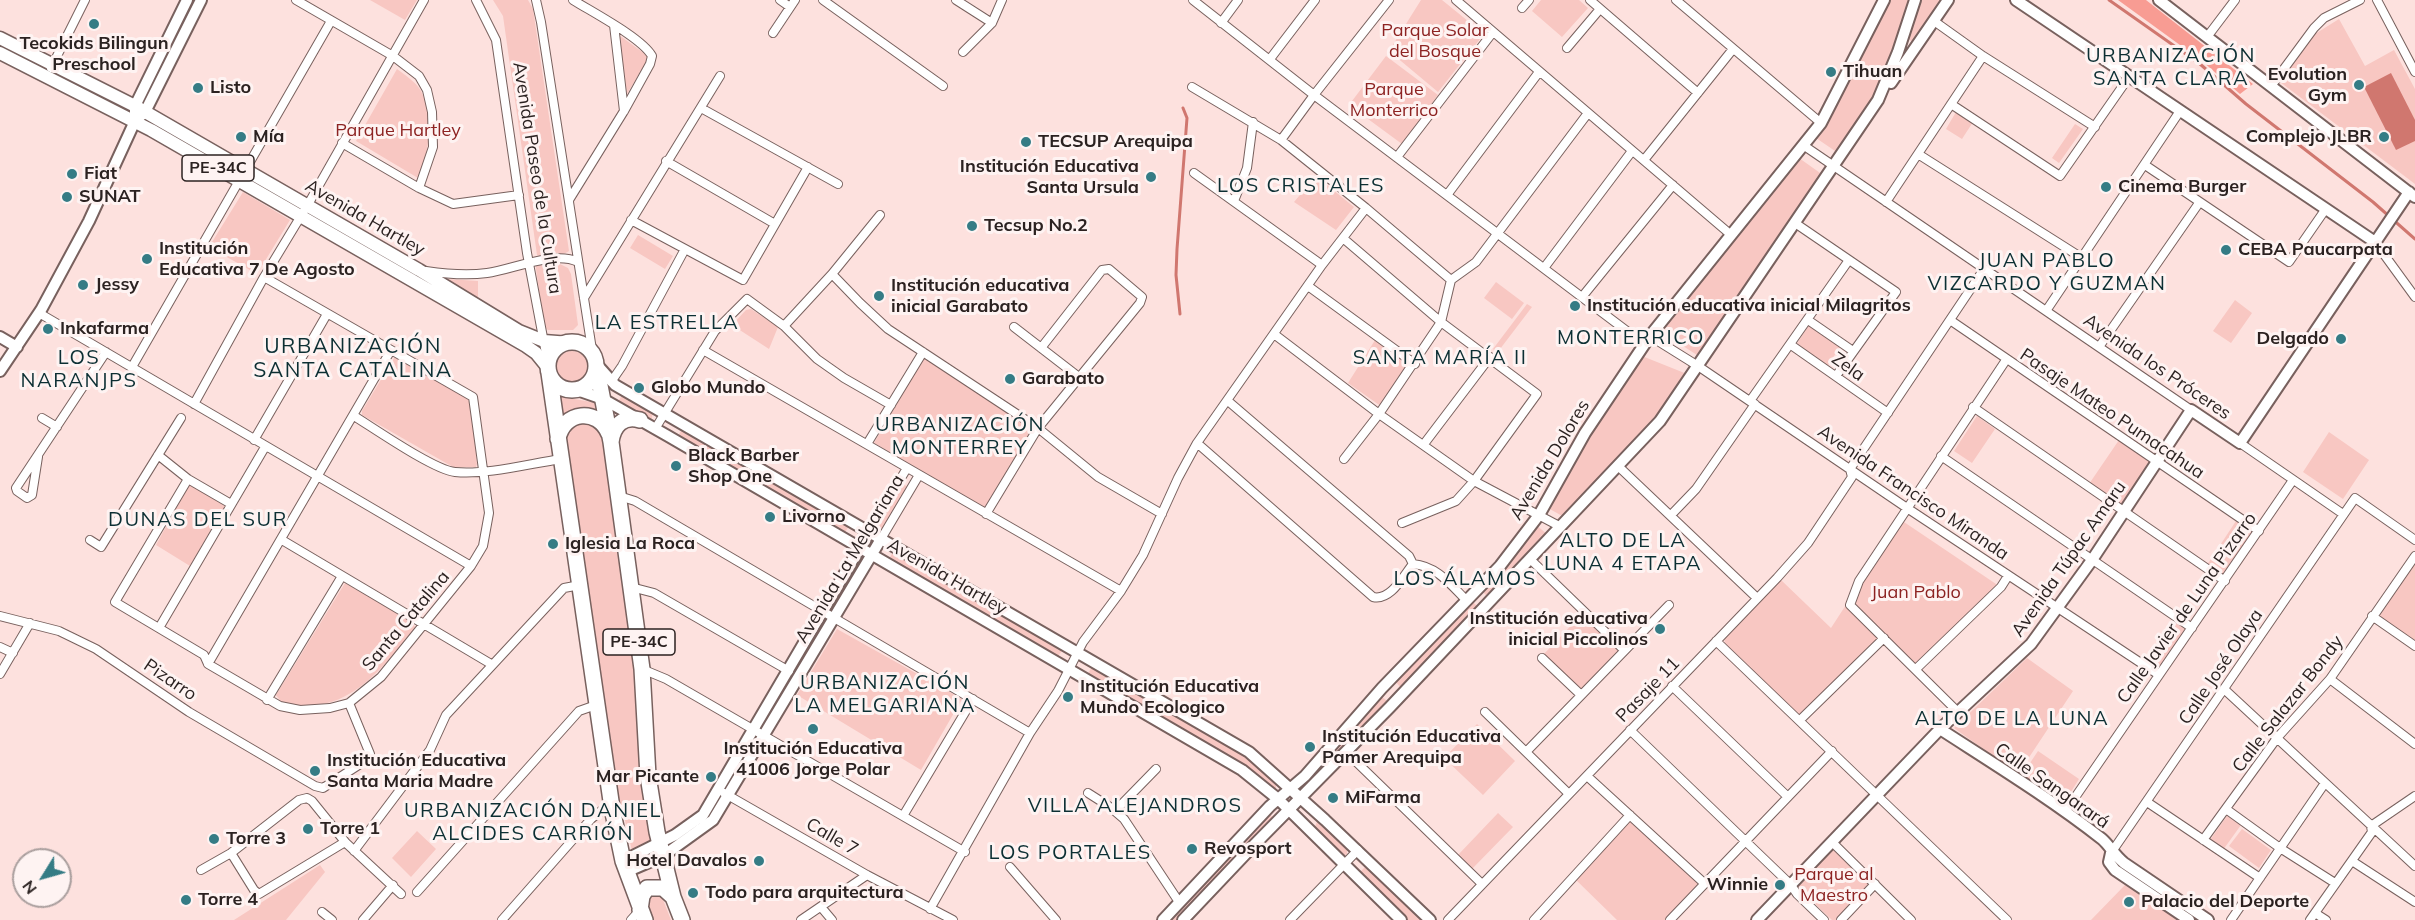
<!DOCTYPE html>
<meta charset="utf-8">
<style>
body{margin:0}
#map{position:relative;width:2415px;height:920px;overflow:hidden;background:#fde1de;font-family:Mulish,sans-serif}
canvas{display:block}
.north{position:absolute;left:12px;top:848px;width:60px;height:60px;box-sizing:border-box;background:#fef3f2;border:2px solid #aa9f9e;border-radius:50%;rotate:233deg;font-size:16px;font-weight:700;line-height:24px;text-align:center;color:#2b2221}
.north::after{content:'';display:block;margin:auto;width:21px;height:27px;background:#357c85;clip-path:polygon(50% 0,100% 100%,50% 72%,0 100%)}
</style>
<div id="map">
<canvas width="2415" height="920"></canvas>
<div class="north">N</div>
</div>
<script>
const c = document.querySelector('canvas').getContext('2d');
c.lineJoin = 'round';
function fill(path, color) { c.fillStyle = color; c.fill(path, 'evenodd'); }
function trace(path, color, width, dash) { c.strokeStyle = color; c.lineWidth = width; c.lineCap = dash ? 'butt' : 'round'; c.setLineDash(dash || []); c.stroke(path); }
function drawText(font, color, halo, rows, align = 'center') {
  c.font = font + ' Mulish,sans-serif'; c.lineWidth = 6; c.setLineDash([]); c.textBaseline = 'middle'; c.strokeStyle = halo; c.fillStyle = color; for (const [text, x, y, turn = 0] of rows) {
    c.save(); c.translate(x, y); c.rotate((+turn || 0) * Math.PI / 180); c.textAlign = isNaN(turn) ? turn : align; if (halo) c.strokeText(text, 0, 0); c.fillText(text, 0, 0); c.restore();
  }
}
const green = new Path2D(`
 M 370,0 L 417,0 L 405,20 Z
 M 493,0 L 528,0 L 533,9 L 569,251 C 562,256 545,259 537,255 L 503,16 Z
 M 1421,0 L 1442,0 L 1484,34 L 1438,92 L 1389,51 Z
 M 1541,0 L 1579,0 L 1588,8 L 1562,37 L 1532,11 Z
 M 1891,0 L 1911,0 L 1888,71 L 1876,98 L 1838,153 L 1816,138 Z
 M 1920,0 L 1943,0 L 1915,41 L 1911,41 L 1908,38 Z
 M 2339,19 L 2365,66 L 2394,50 L 2415,89 L 2415,184 L 2280,82 L 2315,34 Z
 M 619,35 L 649,57 L 627,94 Z
 M 1386,56 L 1438,95 L 1402,144 L 1349,105 Z
 M 397,69 C 405,75 416,82 421,91 C 435,118 429,152 418,178 L 356,141 Z
 M 1956,112 L 1973,122 L 1962,139 L 1946,129 Z
 M 2075,124 L 2083,129 L 2059,163 L 2052,158 Z
 M 1799,158 L 1823,175 L 1700,357 L 1660,331 Z
 M 1316,176 L 1354,207 L 1336,230 L 1294,202 Z
 M 243,192 L 290,220 L 257,274 L 209,247 Z
 M 638,235 L 673,256 L 665,269 L 630,248 Z
 M 558,263 L 568,268 L 571,274 L 578,325 L 573,330 L 548,330 L 544,327 L 536,269 L 536,266 Z
 M 447,279 L 478,281 L 478,300 L 445,281 Z
 M 1496,282 L 1524,303 L 1512,319 L 1484,298 Z
 M 2235,300 L 2252,313 L 2231,343 L 2213,331 Z
 M 1527,304 L 1532,307 L 1497,353 L 1493,349 Z
 M 751,309 L 778,327 L 769,349 L 732,325 L 746,310 Z
 M 1809,325 L 1840,347 L 1827,367 L 1796,345 Z
 M 1377,337 L 1414,366 L 1385,409 L 1348,383 Z
 M556 367a16 16 0 1 1 32 0a16 16 0 1 1-32 0Z
 M 1642,356 L 1687,374 L 1659,417 L 1564,517 L 1548,508 L 1592,429 Z
 M 924,357 L 1033,430 L 986,509 L 874,443 Z
 M 394,358 L 398,358 L 467,398 L 471,403 L 477,464 L 476,467 L 453,467 L 362,415 L 362,411 Z
 M 622,395 L 653,413 L 651,421 L 618,402 Z
 M 558,396 L 597,403 L 598,413 L 561,419 Z
 M 1977,416 L 1995,429 L 1972,463 L 1954,451 Z
 M 581,421 L 596,425 L 602,437 L 636,675 L 642,778 L 651,840 L 648,844 L 632,851 L 624,816 L 620,811 L 585,569 L 564,442 L 565,432 Z
 M 682,429 L 849,526 L 844,534 L 677,438 Z
 M 2329,432 L 2369,460 L 2343,499 L 2303,472 Z
 M 2119,440 L 2152,463 L 2122,507 L 2089,484 Z
 M 189,484 L 225,506 L 190,566 L 156,545 Z
 M 903,484 L 908,487 L 882,529 L 879,525 Z
 M 1901,520 L 1999,586 L 1915,668 L 1883,637 L 1800,716 L 1725,643 L 1724,638 L 1781,580 L 1831,628 Z
 M 2236,521 L 2253,532 L 2223,576 L 2207,565 Z
 M 1536,525 L 1547,534 L 1488,597 L 1483,592 Z
 M 893,552 L 1063,649 L 1057,658 L 889,559 Z
 M 855,564 L 859,566 L 833,610 L 829,607 Z
 M 2415,564 L 2415,641 L 2380,617 L 2380,613 Z
 M 345,583 L 412,622 L 416,629 C 378,672 346,718 282,703 L 276,695 Z
 M 1473,602 L 1478,607 L 1401,688 L 1395,681 Z
 M 1582,614 L 1619,649 L 1581,690 L 1544,654 Z
 M 822,621 L 826,623 L 764,728 L 759,725 Z
 M 2176,621 L 2188,629 L 2158,672 L 2146,664 Z
 M 837,629 L 962,699 L 921,770 L 797,695 Z
 M 2027,658 L 2073,691 L 2018,774 L 1954,728 Z
 M 1092,667 L 1246,756 L 1276,782 L 1276,788 L 1273,789 L 1087,675 Z
 M 1382,697 L 1386,700 L 1387,704 L 1328,762 L 1353,727 Z
 M 1477,724 L 1515,761 L 1483,795 L 1444,758 Z
 M 2038,751 L 2079,779 L 2064,803 L 2022,775 Z
 M 1269,813 L 1274,819 L 1177,920 L 1169,920 Z
 M 1498,813 L 1513,827 L 1472,869 L 1458,855 Z
 M 2227,816 L 2241,825 L 2223,850 L 2210,840 Z
 M 1631,820 L 1698,884 L 1665,920 L 1617,920 L 1575,879 Z
 M 1317,822 L 1320,822 L 1347,847 L 1347,854 L 1343,856 L 1314,829 Z
 M 2242,829 L 2271,850 L 2259,868 L 2229,846 Z
 M 417,831 L 436,849 L 411,877 L 392,858 Z
 M 1833,848 L 1871,884 L 1836,920 L 1832,920 L 1797,887 Z
 M 320,865 L 325,872 L 286,920 L 234,920 Z
 M 1366,866 L 1423,920 L 1408,920 L 1358,874 Z
 M 2125,885 L 2177,920 L 2091,920 Z
 M 654,890 L 662,897 L 671,920 L 653,920 L 645,900 Z`);
const forest = new Path2D(`
 M 2118,0 L 2146,0 L 2253,84 L 2240,94 L 2202,61 Z`);
const water = new Path2D(`
 M 2391,73 L 2415,120 L 2415,141 L 2396,150 L 2364,87 Z`);
const stream = new Path2D(`
 M 2109,0 L 2200,64 L 2246,104 L 2373,202 L 2415,239
 M 1180,314 L 1176,275 L 1177,249 L 1187,118 L 1183,108`);
const street = new Path2D(`
 M 296,0 L 393,56 L 419,76 L 427,90 L 432,112 L 433,147 L 419,188
 M 476,0 L 496,40 L 527,253 L 548,364
 M 536,0 L 541,22 L 593,356
 M 780,0 L 790,7
 M 823,0 L 943,86
 M 956,0 L 992,23
 M 1193,0 L 1314,95 L 1644,344
 M 1456,0 L 1730,234
 M 1590,0 L 1698,93
 M 1676,0 L 1821,123
 M 2377,0 L 2415,72
 M 1522,8 L 1529,0
 M 1934,21 L 1983,56 L 2095,127
 M 1221,23 L 1238,0
 M 614,25 L 624,111
 M 773,33 L 795,0
 M 2207,37 L 2235,0
 M 1567,48 L 1600,9
 M 963,52 L 992,23 L 1002,0
 M 1270,59 L 1315,0
 M 51,68 L 85,0
 M 2272,85 L 2314,28 L 2324,18 L 2360,0
 M 1192,87 L 1281,140 L 1366,208 L 1451,280
 M 1951,104 L 2060,176 L 2129,77
 M 701,108 L 838,184
 M 1281,140 L 1314,95 L 1389,0
 M 342,143 L 419,188 L 453,204 L 519,195
 M 1803,145 L 2191,410
 M 1918,154 L 2082,258
 M 1397,157 L 1493,32
 M 1644,160 L 1733,49
 M 666,161 L 775,224
 M 2145,165 L 2289,262 L 2325,210
 M 1194,173 L 1322,265
 M 1447,195 L 1539,72
 M 569,200 L 624,111 L 650,64 L 652,56 C 642,38 592,12 573,0
 M 1234,201 L 1247,168 L 1253,122
 M 1886,202 L 1983,56
 M 631,220 L 743,280 L 808,167
 M 1795,223 L 1896,292 L 1836,376
 M 1344,239 L 1441,322 L 1537,394 L 1474,481 L 1456,501 L 1402,523
 M 2375,242 L 2415,297
 M 1544,268 L 1632,151
 M 426,271 C 446,274 466,276 487,273 C 512,270 554,250 578,262
 M 832,274 L 860,303 L 888,329 L 1038,428 L 1098,477 L 1162,514
 M 1308,286 L 1415,364
 M 1582,297 L 1673,185
 M 584,298 L 720,76
 M 2046,311 L 2180,111
 M 39,313 L 471,566
 M 1808,320 L 1853,351
 M 1950,320 L 2259,531
 M 784,326 L 832,274 L 880,215
 M 1014,327 L 1080,378
 M 1274,334 L 1379,414 L 1474,481 L 1561,527
 M 1650,336 L 1698,366 L 1907,508 L 2159,675
 M 1791,345 L 1888,413
 M 2099,347 L 2199,203
 M 703,350 L 1121,591
 M 132,367 L 331,21
 M 611,382 L 622,366 L 685,249
 M 1750,401 L 1849,260
 M 194,404 L 264,277 L 310,201 L 424,0
 M 1973,407 L 2225,581
 M 354,416 C 375,429 434,470 455,472 C 487,475 528,464 561,459
 M 42,418 L 57,427
 M 655,429 L 715,331 L 747,299 L 784,326 L 817,359 L 844,378 L 891,405
 M 254,440 L 327,314
 M 1197,443 L 1373,597 C 1391,601 1403,576 1413,564 L 1409,556 L 1228,401
 M 2240,443 L 2343,514
 M 867,444 L 923,352
 M 1424,444 L 1490,357
 M 158,455 L 188,479 L 231,504
 M 1941,456 L 2192,628
 M 38,457 L 32,495 L 27,498 L 17,491 L 16,488 L 106,352
 M 1344,459 L 1379,414 L 1441,322 L 1451,280 L 1476,262 L 1588,113
 M 1618,466 L 1757,598
 M 188,479 L 115,602 L 204,655 L 208,664 L 280,706 L 300,710 L 330,708 L 349,703 L 381,677 L 471,566 L 483,546 L 489,513 L 473,397 L 264,277
 M 619,496 L 635,501 L 1030,733
 M 986,514 L 1038,428 L 1140,303 L 1142,297 L 1109,269 L 1102,270 L 1041,348
 M 1671,515 L 1696,489 L 1755,404
 M 869,532 L 907,468
 M 881,539 L 919,475
 M 90,540 L 101,547 L 181,418
 M 282,540 L 491,664
 M 1530,559 L 1624,650
 M 1413,564 C 1437,566 1451,585 1467,601
 M 631,587 L 654,593 L 789,671
 M 0,616 L 59,631 L 96,649 L 189,712 L 315,786 L 323,788 L 368,759 L 370,754 L 349,703
 M 2372,616 L 2415,646
 M 159,628 L 265,447
 M 1716,641 L 2007,920
 M 0,647 L 13,653
 M 1542,658 L 1581,695
 M 208,664 L 391,350
 M 642,669 L 666,679 L 965,852
 M 1916,669 L 2001,587 L 2008,576
 M 0,674 L 30,623
 M 2330,679 L 2415,744
 M 1672,686 L 1788,797
 M 2224,689 L 2415,866
 M 267,700 L 342,576
 M 1485,712 L 1569,794
 M 1958,712 L 1850,605 L 1859,581 L 2006,360
 M 1800,720 L 1884,638
 M 1630,730 L 1791,885 L 1797,894 L 1824,920
 M 1346,752 L 1482,884
 M 1526,752 L 1669,605
 M 1587,776 L 1704,883
 M 724,793 L 867,875 L 953,920
 M 1088,793 L 1110,807 L 1124,819 L 1179,902
 M 2147,802 L 2260,878
 M 2226,809 L 2280,848 L 2335,883
 M 1115,811 L 1156,769
 M 2065,812 L 2293,480
 M 903,816 L 973,699
 M 2203,840 L 2277,738 L 2330,679 L 2415,556
 M 1832,842 L 1911,920
 M 354,851 L 430,750 L 446,715 L 564,588 L 580,585
 M 231,853 L 254,890 L 259,894 L 345,842
 M 2111,853 L 2355,498 L 2415,540
 M 2352,861 L 2415,902
 M 1010,867 L 1056,920
 M 201,870 L 231,853 L 299,800 L 307,798 L 312,801 L 346,843 L 401,894
 M 417,892 L 579,711 L 596,705
 M 821,907 L 832,920
 M 930,909 L 1030,733 L 1058,691 L 1083,642 L 1121,591 L 1143,555 L 1178,478 L 1197,443 L 1322,265 L 1366,208
 M 322,912 L 332,920
 M 2315,913 L 2326,920
 M 363,920 L 393,885
 M 502,920 L 591,819 L 601,811 L 612,808
 M 631,920 L 640,910
 M 801,920 L 867,875
 M 1290,920 L 1358,850
 M 1448,920 L 1777,578 L 1808,543 L 1852,477 L 1850,469 L 1984,269
 M 1534,920 L 1630,815
 M 1670,920 L 1832,751
 M 1841,920 L 1875,884
 M 2231,920 L 2325,783
 M 2310,920 L 2372,832 L 2371,826 L 2415,796`);
const secondary = new Path2D(`
 M 2016,0 L 2375,242
 M 2159,0 L 2415,197
 M 1891,83 L 1948,0
 M 135,114 L 135,106 L 187,0
 M 0,337 L 17,347
 M 599,367 L 615,385 L 1249,752 L 1325,820 L 1430,920
 M 0,371 L 41,310 L 89,221 L 135,121 L 145,112 L 201,0
 M 577,390 L 603,399 L 668,436 L 1242,770 L 1278,799 L 1401,920
 M 1940,729 C 1994,764 2051,799 2102,839 C 2110,846 2114,855 2124,863 L 2208,920
 M 2111,853 L 2109,862 L 2115,870 L 2189,920
 M 623,861 L 675,835 L 703,815 L 869,532
 M 626,872 L 663,856 L 713,820 L 881,539
 M 1163,920 L 1270,806 L 1305,776 L 1382,688 L 1500,566 L 1539,515 L 1585,433 L 1650,336 L 1821,123 L 1884,0
 M 1183,920 L 1255,844 L 1390,707 L 1660,421 L 1878,100 L 1898,52 L 1915,0
 M 1757,920 L 1940,729 L 2031,644 L 2092,560 L 2191,410 L 2240,443 L 2409,192`);
const primary = new Path2D(`
 M 0,38 L 135,106 L 419,270 L 519,331 L 544,341 L 570,343
 M 0,53 L 151,130 L 526,346 L 536,353 L 549,369`);
const highway = new Path2D(`
 M548 366a24 24 0 1 1 48 0a24 24 0 1 1-48 0Z
 M 596,365 L 611,442 L 642,669 L 648,776 L 657,832 L 673,897 L 682,920
 M 549,373 L 612,808 L 623,861 L 645,920
 M 558,439 C 563,411 598,407 609,434
 M 611,442 C 613,426 623,415 640,420
 M 640,910 L 642,896 L 647,888 L 663,888 L 673,897`);
const markers = [
 [94,24,6,"#357c85"],
 [1831,72,6,"#357c85"],
 [2359,85,6,"#357c85"],
 [198,88,6,"#357c85"],
 [241,137,6,"#357c85"],
 [2384,137,6,"#357c85"],
 [1026,142,6,"#357c85"],
 [72,174,6,"#357c85"],
 [1151,177,6,"#357c85"],
 [2106,187,6,"#357c85"],
 [67,197,6,"#357c85"],
 [972,226,6,"#357c85"],
 [2226,250,6,"#357c85"],
 [147,259,6,"#357c85"],
 [83,285,6,"#357c85"],
 [879,296,6,"#357c85"],
 [1575,306,6,"#357c85"],
 [48,329,6,"#357c85"],
 [2341,339,6,"#357c85"],
 [1010,379,6,"#357c85"],
 [639,388,6,"#357c85"],
 [676,466,6,"#357c85"],
 [770,517,6,"#357c85"],
 [553,544,6,"#357c85"],
 [1660,629,6,"#357c85"],
 [1068,697,6,"#357c85"],
 [813,729,6,"#357c85"],
 [1310,747,6,"#357c85"],
 [315,771,6,"#357c85"],
 [711,777,6,"#357c85"],
 [1333,798,6,"#357c85"],
 [308,829,6,"#357c85"],
 [214,839,6,"#357c85"],
 [1192,849,6,"#357c85"],
 [759,861,6,"#357c85"],
 [1780,885,6,"#357c85"],
 [693,893,6,"#357c85"],
 [186,900,6,"#357c85"],
 [2129,902,6,"#357c85"]
];
const shields = [
 [218,168,72],
 [639,642,72]
];
const shieldNames = [
 ["PE-34C",218,168],
 ["PE-34C",639,642]
];
const parkNames = [
 ["Parque Solar",1435,31],
 ["del Bosque",1435,52],
 ["Parque",1394,90],
 ["Monterrico",1394,111],
 ["Parque Hartley",398,131],
 ["Juan Pablo",1916,593],
 ["Parque al",1834,875],
 ["Maestro",1834,896]
];
const poiNames = [
 ["Tecokids Bilingun",94,44,"center"],
 ["Preschool",94,65,"center"],
 ["Tihuan",1843,72],
 ["Evolution",2347,75,"right"],
 ["Gym",2347,96,"right"],
 ["Listo",210,88],
 ["Mía",253,137],
 ["Complejo JLBR",2372,137,"right"],
 ["TECSUP Arequipa",1038,142],
 ["Institución Educativa",1139,167,"right"],
 ["Santa Ursula",1139,188,"right"],
 ["Fiat",84,174],
 ["Cinema Burger",2118,187],
 ["SUNAT",79,197],
 ["Tecsup No.2",984,226],
 ["Institución",159,249],
 ["Educativa 7 De Agosto",159,270],
 ["CEBA Paucarpata",2238,250],
 ["Jessy",95,285],
 ["Institución educativa",891,286],
 ["inicial Garabato",891,307],
 ["Institución educativa inicial Milagritos",1587,306],
 ["Inkafarma",60,329],
 ["Delgado",2329,339,"right"],
 ["Garabato",1022,379],
 ["Globo Mundo",651,388],
 ["Black Barber",688,456],
 ["Shop One",688,477],
 ["Livorno",782,517],
 ["Iglesia La Roca",565,544],
 ["Institución educativa",1648,619,"right"],
 ["inicial Piccolinos",1648,640,"right"],
 ["Institución Educativa",1080,687],
 ["Mundo Ecologico",1080,708],
 ["Institución Educativa",1322,737],
 ["Pamer Arequipa",1322,758],
 ["Institución Educativa",813,749,"center"],
 ["41006 Jorge Polar",813,770,"center"],
 ["Institución Educativa",327,761],
 ["Santa Maria Madre",327,782],
 ["Mar Picante",699,777,"right"],
 ["MiFarma",1345,798],
 ["Torre 1",320,829],
 ["Torre 3",226,839],
 ["Revosport",1204,849],
 ["Hotel Davalos",747,861,"right"],
 ["Winnie",1768,885,"right"],
 ["Todo para arquitectura",705,893],
 ["Torre 4",198,900],
 ["Palacio del Deporte",2141,902]
];
const streetNames = [
 ["Avenida Paseo de la Cultura",537,178,81],
 ["Avenida Hartley",365,218,30],
 ["Zela",1848,367,35],
 ["Avenida los Próceres",2157,367,34],
 ["Pasaje Mateo Pumacahua",2112,414,34],
 ["Avenida Dolores",1550,460,-59],
 ["Avenida Francisco Miranda",1913,493,34],
 ["Avenida La Melgariana",850,559,-59],
 ["Avenida Túpac Amaru",2069,559,-55],
 ["Avenida Hartley",947,577,30],
 ["Calle Javier de Luna Pizarro",2187,608,-55],
 ["Santa Catalina",406,621,-50],
 ["Calle José Olaya",2221,667,-56],
 ["Pizarro",170,680,34],
 ["Pasaje 11",1648,690,-46],
 ["Calle Salazar Bondy",2288,704,-52],
 ["Calle Sangarará",2052,786,35],
 ["Calle 7",832,837,30]
];
const neighbourhoodNames = [
 ["URBANIZACIÓN",2171,56],
 ["SANTA CLARA",2171,79],
 ["LOS CRISTALES",1301,186],
 ["JUAN PABLO",2047,261],
 ["VIZCARDO Y GUZMAN",2047,284],
 ["LA ESTRELLA",667,323],
 ["MONTERRICO",1631,338],
 ["LOS",79,358],
 ["NARANJPS",79,381],
 ["SANTA MARÍA II",1440,358],
 ["URBANIZACIÓN",960,425],
 ["MONTERREY",960,448],
 ["DUNAS DEL SUR",198,520],
 ["ALTO DE LA",1623,541],
 ["LUNA 4 ETAPA",1623,564],
 ["LOS ÁLAMOS",1465,579],
 ["URBANIZACIÓN",885,683],
 ["LA MELGARIANA",885,706],
 ["ALTO DE LA LUNA",2012,719],
 ["VILLA ALEJANDROS",1135,806],
 ["URBANIZACIÓN DANIEL",533,811],
 ["ALCIDES CARRIÓN",533,834],
 ["LOS PORTALES",1070,853]
];
const quarterNames = [
 ["URBANIZACIÓN",353,347],
 ["SANTA CATALINA",353,371]
];
fill(green, '#f8c7c2');
fill(forest, '#f89c93');
fill(water, '#d0776f');
trace(stream, '#d0776f', 3);
trace(street, '#78615e', 10);
trace(secondary, '#78615e', 14);
trace(primary, '#78615e', 15);
trace(highway, '#78615e', 18);
trace(street, '#fff', 8);
trace(secondary, '#fff', 10);
trace(primary, '#fff', 12);
trace(highway, '#fff', 15);
for (const [x, y, r, color] of markers) { const dot = new Path2D(); dot.arc(x, y, r, 0, 2 * Math.PI); c.fillStyle = color; c.fill(dot); trace(dot, '#fef3f2', 2); }
for (const [x, y, w] of shields) { const box = new Path2D(); box.roundRect(x - w / 2, y - 13, w, 26, 4.5); c.fillStyle = '#fef3f2'; c.fill(box); trace(box, '#2b2221', 1.5); }
drawText('bold 16px', '#2b2221', null, shieldNames);
drawText('18px', '#8d2322', '#fef3f2', parkNames);
drawText('bold 18px', '#2b2221', '#fef3f2', poiNames, 'left');
drawText('18px', '#2b2221', '#fef3f2', streetNames);
c.letterSpacing = '1.5px';
drawText('20px', '#0c2f33', '#fef3f2', neighbourhoodNames);
c.letterSpacing = '0px';
c.letterSpacing = '1.5px';
drawText('21px', '#0c2f33', '#fef3f2', quarterNames);
c.letterSpacing = '0px';
</script>
